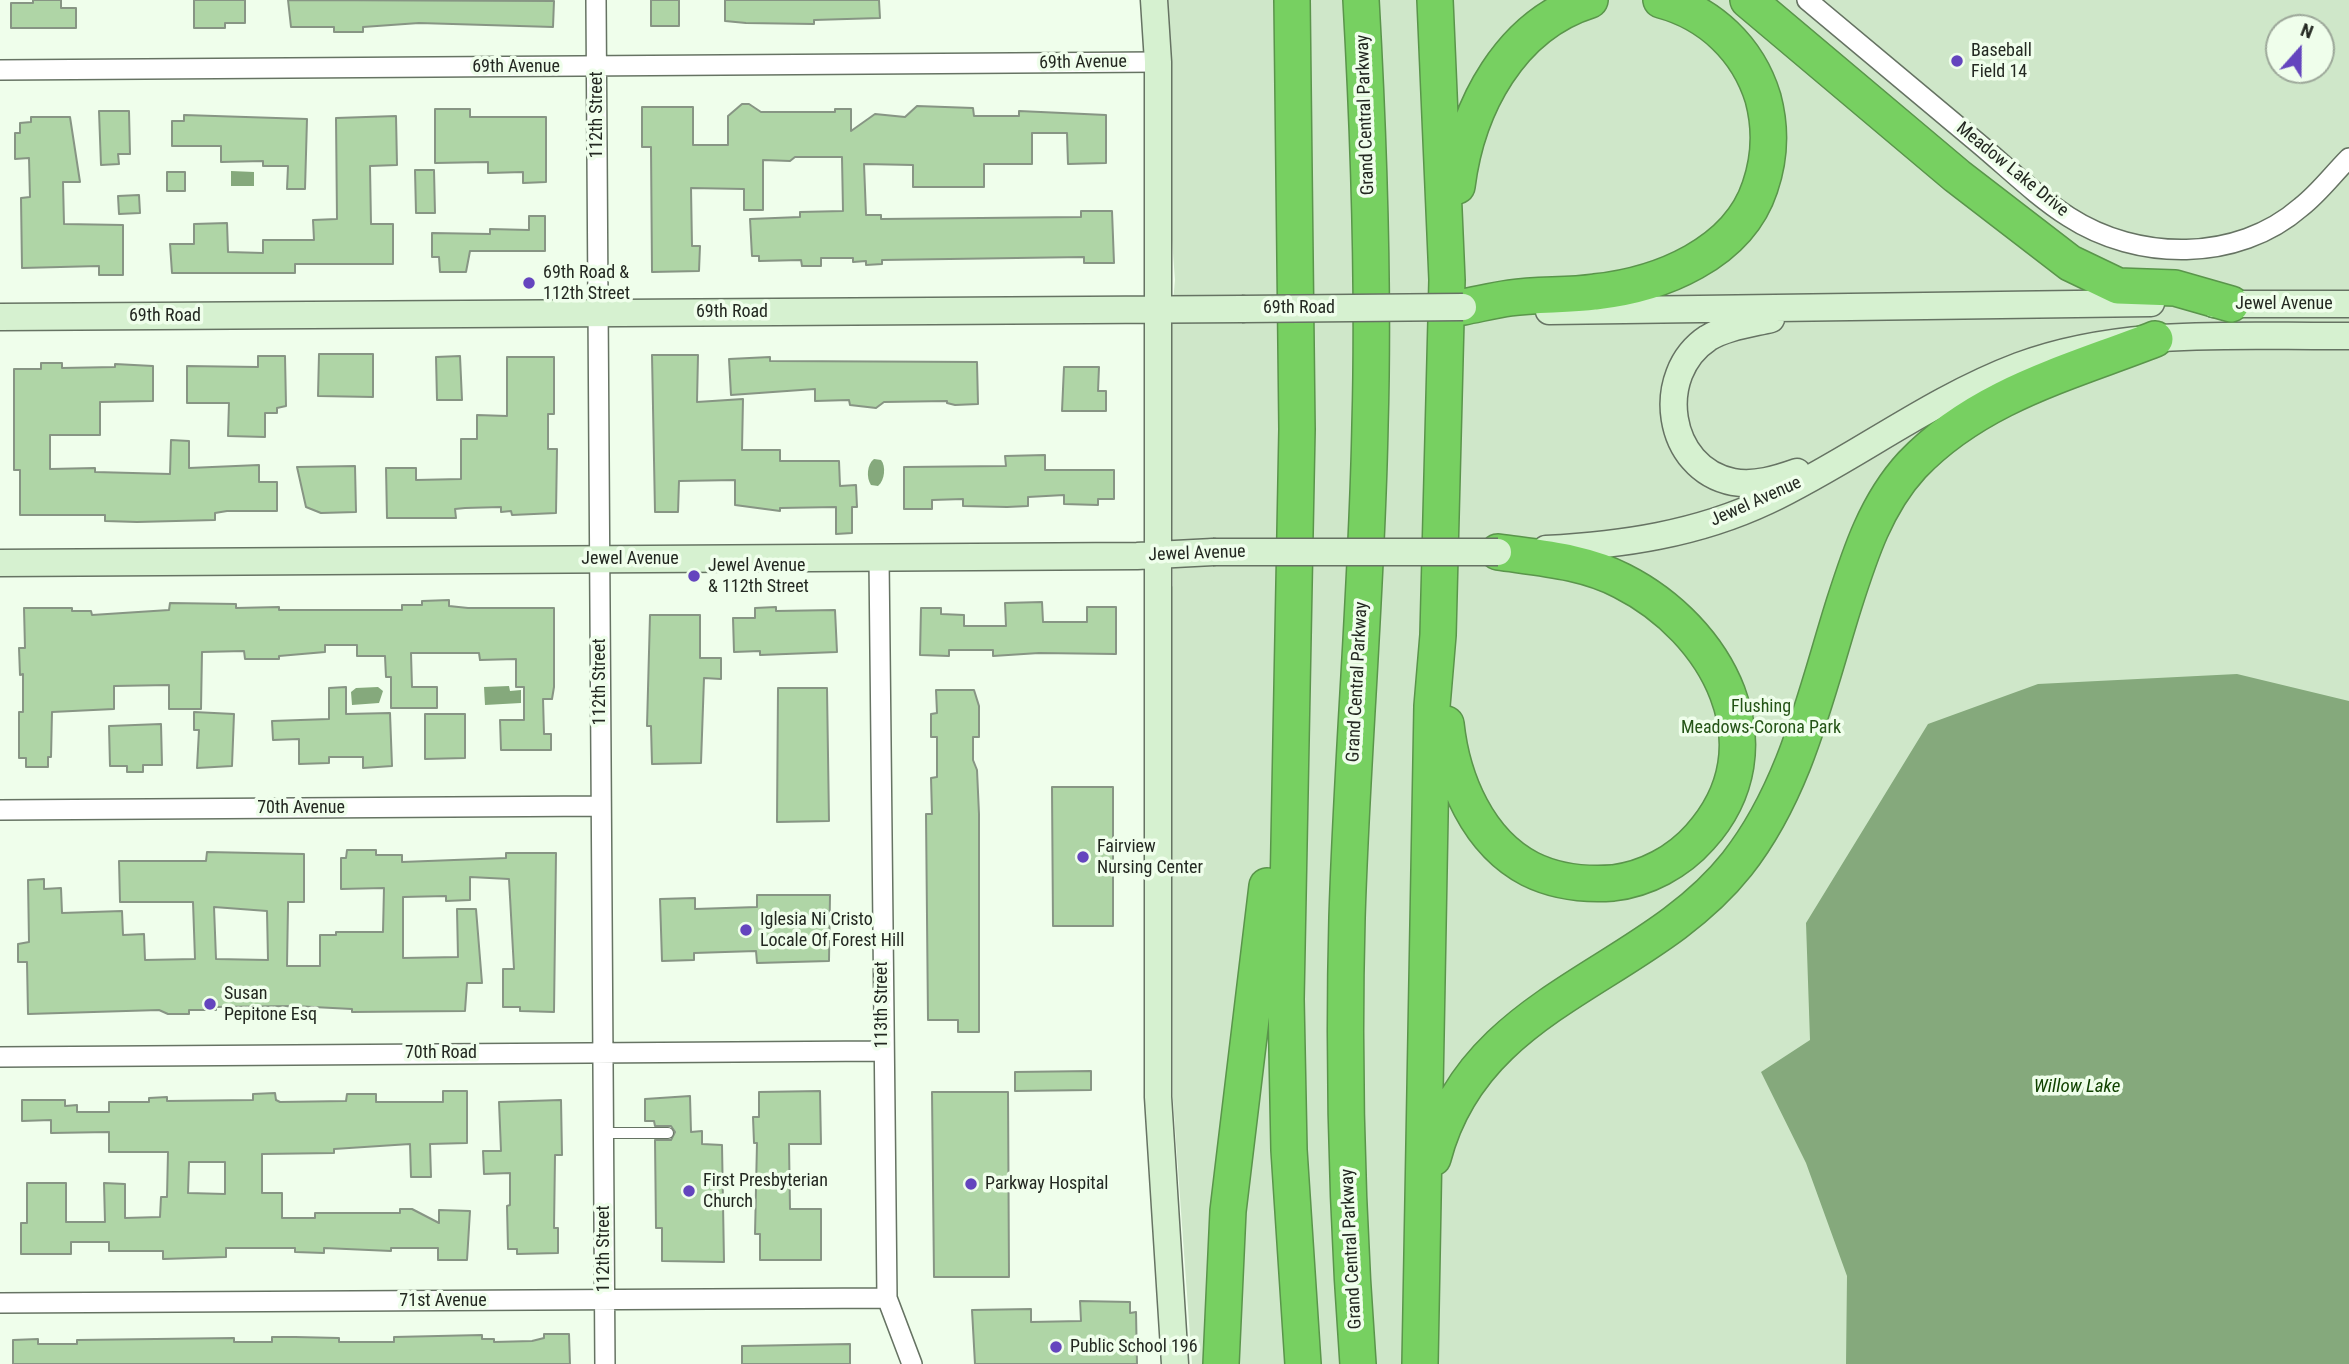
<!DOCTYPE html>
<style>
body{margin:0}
#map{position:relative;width:2349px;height:1364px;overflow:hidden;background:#effeeb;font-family:"Roboto Condensed",sans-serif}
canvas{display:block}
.north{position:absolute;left:2265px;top:14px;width:70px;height:70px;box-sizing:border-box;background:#effeeb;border:2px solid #9da89a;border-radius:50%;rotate:21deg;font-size:19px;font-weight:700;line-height:28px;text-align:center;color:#232821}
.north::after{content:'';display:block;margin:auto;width:24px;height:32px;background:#6445be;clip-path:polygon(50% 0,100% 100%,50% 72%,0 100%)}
</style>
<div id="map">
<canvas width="2349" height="1364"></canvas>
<div class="north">N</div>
</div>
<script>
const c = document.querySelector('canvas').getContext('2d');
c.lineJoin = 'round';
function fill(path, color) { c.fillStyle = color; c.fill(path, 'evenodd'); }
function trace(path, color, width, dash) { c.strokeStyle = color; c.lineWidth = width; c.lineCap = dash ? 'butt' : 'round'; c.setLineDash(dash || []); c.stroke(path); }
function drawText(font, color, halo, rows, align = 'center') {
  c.font = font + ' "Roboto Condensed",sans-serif'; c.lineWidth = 7; c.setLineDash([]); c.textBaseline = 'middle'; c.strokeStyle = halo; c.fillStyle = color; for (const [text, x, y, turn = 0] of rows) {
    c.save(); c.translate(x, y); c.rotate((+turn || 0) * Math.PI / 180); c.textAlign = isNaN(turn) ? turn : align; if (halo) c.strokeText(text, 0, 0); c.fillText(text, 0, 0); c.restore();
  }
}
const green = new Path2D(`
 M 1154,0 L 2349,0 L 2349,1364 L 1192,1364 L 1173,1100 L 1169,589 L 1173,586 L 1170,336 L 1175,280 ZM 2279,28 L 2321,28 L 2321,70 L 2279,70 Z`);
const water = new Path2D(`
 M 231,171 L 254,172 L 254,186 L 231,186 Z
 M 874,459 L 881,460 C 886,466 885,480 878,486 L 871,485 C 866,478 867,464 874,459 Z
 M 2237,674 L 2349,701 L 2349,1364 L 1846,1364 L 1847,1276 L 1806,1163 L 1761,1072 L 1810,1040 L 1806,923 L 1928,724 L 2038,684 Z
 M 509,686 L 510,691 L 521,690 L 521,703 L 485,705 L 484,687 Z
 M 378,687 L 383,691 L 379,703 L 352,705 L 351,692 L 356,688 Z`);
const building = new Path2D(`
 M 33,0 L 61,0 L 61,8 L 76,8 L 76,28 L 11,28 L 11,3 L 33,3 Z
 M 194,0 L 245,0 L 245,23 L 225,23 L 225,28 L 194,28 Z
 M 288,0 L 554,1 L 553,27 L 419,23 L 363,27 L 363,32 L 334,32 L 334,27 L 291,27 Z
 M 651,0 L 679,0 L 679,26 L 651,26 Z
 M 725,0 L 879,0 L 880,18 L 814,20 L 814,24 L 746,23 L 725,21 Z
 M 742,104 L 749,104 L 761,112 L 835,112 L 835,109 L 851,109 L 851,131 L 875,114 L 905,117 L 917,106 L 973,108 L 974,116 L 1019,116 L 1019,111 L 1106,115 L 1106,163 L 1068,164 L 1067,133 L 1032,133 L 1032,164 L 984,164 L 984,187 L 913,187 L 913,165 L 864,164 L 866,215 L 881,215 L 881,219 L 1081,217 L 1081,211 L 1112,211 L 1114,263 L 1084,263 L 1084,257 L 882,260 L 882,264 L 866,265 L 866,261 L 853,262 L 853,258 L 821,258 L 821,266 L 802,266 L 801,260 L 759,261 L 759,256 L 752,256 L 750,219 L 800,217 L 800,212 L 843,211 L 842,157 L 795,157 L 790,161 L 763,160 L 763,210 L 744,210 L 744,189 L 691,188 L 692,246 L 700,246 L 699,271 L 652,272 L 651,147 L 642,147 L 642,107 L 693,107 L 693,145 L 728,145 L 728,116 Z
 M 435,109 L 470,109 L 470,117 L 546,117 L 546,182 L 523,183 L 523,172 L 488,173 L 488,162 L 435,163 Z
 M 99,111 L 129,111 L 130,154 L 118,154 L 119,164 L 101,165 Z
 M 184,115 L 307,119 L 305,189 L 287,189 L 288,166 L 263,166 L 263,161 L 221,162 L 221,146 L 172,146 L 172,121 L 184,121 Z
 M 396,116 L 397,165 L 370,166 L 371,224 L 393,224 L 393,264 L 295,264 L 295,273 L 172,273 L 170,244 L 194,244 L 194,224 L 227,223 L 228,252 L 263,253 L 263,240 L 314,240 L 313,220 L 337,219 L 336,118 Z
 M 31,117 L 70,117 L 80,182 L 63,182 L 64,224 L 123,225 L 123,275 L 99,275 L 99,266 L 22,268 L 21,198 L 30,197 L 29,158 L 15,159 L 15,133 L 20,133 L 20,123 L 31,122 Z
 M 415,170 L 434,170 L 435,213 L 416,213 Z
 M 167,172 L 185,172 L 185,191 L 167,191 Z
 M 139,195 L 140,213 L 119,214 L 118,196 Z
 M 529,216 L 545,216 L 545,251 L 470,251 L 466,272 L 440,272 L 439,257 L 432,257 L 432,233 L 490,234 L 490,229 L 529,230 Z
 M 319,354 L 373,354 L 373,397 L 318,396 Z
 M 652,355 L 698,355 L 697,402 L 743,399 L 742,450 L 780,450 L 780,461 L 839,461 L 840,486 L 856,485 L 857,507 L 852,507 L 852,533 L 836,534 L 836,507 L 780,508 L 780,511 L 735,505 L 735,480 L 679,481 L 678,512 L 655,512 Z
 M 258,356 L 285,356 L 286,406 L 277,408 L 277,413 L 265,413 L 265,437 L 228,436 L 229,403 L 187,403 L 187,366 L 258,367 Z
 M 460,356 L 462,400 L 437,400 L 436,357 Z
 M 507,357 L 554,357 L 554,414 L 548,414 L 548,449 L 557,449 L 556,513 L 512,515 L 511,511 L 501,512 L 501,507 L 465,508 L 455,509 L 456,518 L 387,518 L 386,468 L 416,468 L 416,480 L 461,479 L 461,439 L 477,439 L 477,415 L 507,416 Z
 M 770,357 L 770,361 L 977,362 L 978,404 L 955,405 L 947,403 L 947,401 L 884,402 L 876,408 L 850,405 L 849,400 L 815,401 L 815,389 L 731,395 L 729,359 Z
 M 41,363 L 62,363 L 62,368 L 115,367 L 115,364 L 153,366 L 153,401 L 100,402 L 100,435 L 50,435 L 50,469 L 95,468 L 95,472 L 170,474 L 171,440 L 189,441 L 189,468 L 259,465 L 259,482 L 277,482 L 277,511 L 227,511 L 215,513 L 215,520 L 137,522 L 105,521 L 105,515 L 20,515 L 20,470 L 14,470 L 14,369 L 41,369 Z
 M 1064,367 L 1099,367 L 1098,391 L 1106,391 L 1106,411 L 1062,411 Z
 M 1045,455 L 1045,470 L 1114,470 L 1114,499 L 1098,499 L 1098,505 L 1064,504 L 1064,495 L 1028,497 L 1028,506 L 1007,507 L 963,506 L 963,499 L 932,500 L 932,509 L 904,509 L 904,467 L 1006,466 L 1005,456 Z
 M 355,466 L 356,512 L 321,513 L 306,507 L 297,467 Z
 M 449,600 L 449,606 L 468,608 L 554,608 L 554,687 L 552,699 L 543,699 L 544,734 L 551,734 L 551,750 L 501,750 L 500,720 L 524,720 L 524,687 L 516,687 L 516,659 L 480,660 L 479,653 L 411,653 L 412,687 L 437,687 L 437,708 L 391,708 L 391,677 L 386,677 L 385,656 L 357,656 L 357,645 L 325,645 L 325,652 L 279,656 L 279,659 L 245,659 L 244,651 L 202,652 L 201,709 L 169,709 L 169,685 L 114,686 L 114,709 L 52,712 L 51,757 L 48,757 L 48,767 L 26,767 L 26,758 L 19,758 L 19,712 L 23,712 L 23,674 L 20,675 L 19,648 L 25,648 L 24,608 L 72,608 L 72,611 L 91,611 L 92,615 L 169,610 L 170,603 L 236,604 L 236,608 L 279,607 L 279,610 L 402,610 L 402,605 L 422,605 L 422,601 Z
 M 1042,602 L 1043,622 L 1087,622 L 1087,607 L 1116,607 L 1116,654 L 1039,653 L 993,656 L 993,650 L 949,650 L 949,656 L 920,655 L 921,608 L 941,608 L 941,614 L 964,615 L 964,626 L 1006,626 L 1005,603 Z
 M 776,607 L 776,611 L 835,610 L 837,652 L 760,655 L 760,651 L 734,652 L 733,618 L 755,618 L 755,608 Z
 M 650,615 L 700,615 L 700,658 L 721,658 L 721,679 L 704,678 L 701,763 L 652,764 L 651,726 L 647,726 Z
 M 346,687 L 346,714 L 390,713 L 392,766 L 363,768 L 363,757 L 329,757 L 329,763 L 299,764 L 299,739 L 273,740 L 272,721 L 329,719 L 329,688 Z
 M 778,688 L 827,688 L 829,821 L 777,822 Z
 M 936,690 L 974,690 L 979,706 L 979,737 L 973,737 L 973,760 L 977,770 L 979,814 L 979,1032 L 958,1032 L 958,1020 L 928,1020 L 926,814 L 932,814 L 931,778 L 937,777 L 937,737 L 931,737 L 931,714 L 937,713 Z
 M 194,712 L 234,714 L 232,766 L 197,768 L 199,730 L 194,730 Z
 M 425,714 L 465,714 L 465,758 L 425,759 Z
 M 161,724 L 162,765 L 143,765 L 143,772 L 127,772 L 127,766 L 110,766 L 109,726 Z
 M 1052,787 L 1113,787 L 1113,926 L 1053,926 Z
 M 347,850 L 376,850 L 376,855 L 402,855 L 402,862 L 506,858 L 506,853 L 556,853 L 554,1012 L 520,1011 L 520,1007 L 503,1007 L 503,969 L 514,969 L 509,879 L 470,877 L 470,900 L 446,901 L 446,896 L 403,897 L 403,958 L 458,957 L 457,909 L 476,909 L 482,983 L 467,983 L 465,1011 L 352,1012 L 352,1009 L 294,1006 L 216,1007 L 216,1010 L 189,1010 L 189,1014 L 168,1014 L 159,1010 L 28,1014 L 27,962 L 18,962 L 18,944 L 29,942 L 28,880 L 44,879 L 44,889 L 61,888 L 62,913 L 122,911 L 123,935 L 144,934 L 145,960 L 195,959 L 193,902 L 120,902 L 119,861 L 206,861 L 207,852 L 304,854 L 304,902 L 288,902 L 288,906 L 287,966 L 320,966 L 320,935 L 336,935 L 336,932 L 383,932 L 384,888 L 341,889 L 341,858 L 346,858 ZM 214,907 L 267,911 L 268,960 L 216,959 Z
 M 757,895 L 830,895 L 829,961 L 757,963 L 756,951 L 694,953 L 694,960 L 662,961 L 660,899 L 695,898 L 695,909 L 757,907 Z
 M 1091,1071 L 1091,1090 L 1015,1091 L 1015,1072 Z
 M 443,1091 L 467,1091 L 467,1143 L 430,1144 L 431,1177 L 411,1177 L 410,1144 L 334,1149 L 334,1153 L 262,1154 L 262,1193 L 282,1193 L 282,1218 L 315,1218 L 315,1213 L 400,1213 L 400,1209 L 412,1209 L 439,1223 L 439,1210 L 470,1211 L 467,1260 L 438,1260 L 438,1248 L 391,1248 L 391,1251 L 324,1248 L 324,1253 L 295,1252 L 295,1248 L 226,1248 L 226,1257 L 163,1259 L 163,1251 L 109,1251 L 109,1242 L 71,1242 L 71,1254 L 21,1254 L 21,1223 L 27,1223 L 27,1183 L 66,1183 L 66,1222 L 105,1222 L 104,1183 L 125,1184 L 125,1218 L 160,1217 L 161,1197 L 167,1197 L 168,1152 L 109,1152 L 109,1132 L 51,1133 L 51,1120 L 22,1121 L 22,1100 L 65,1100 L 65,1106 L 77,1105 L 77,1112 L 109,1112 L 109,1102 L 149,1102 L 149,1098 L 167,1097 L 167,1101 L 253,1100 L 253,1094 L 275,1093 L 276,1100 L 280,1102 L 346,1101 L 347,1094 L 376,1094 L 376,1102 L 443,1102 ZM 189,1162 L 225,1162 L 225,1194 L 188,1193 Z
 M 820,1091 L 821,1144 L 789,1144 L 790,1209 L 821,1209 L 821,1260 L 760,1260 L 760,1234 L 755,1234 L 757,1143 L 754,1143 L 753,1117 L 759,1117 L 759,1092 Z
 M 932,1092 L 1008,1092 L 1009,1277 L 934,1277 Z
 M 690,1096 L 691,1132 L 702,1131 L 702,1144 L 722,1145 L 724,1262 L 662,1261 L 662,1228 L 656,1228 L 655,1140 L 671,1140 L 675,1132 L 671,1126 L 655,1126 L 654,1121 L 645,1121 L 645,1099 Z
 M 561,1100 L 562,1155 L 555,1155 L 554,1228 L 558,1228 L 558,1253 L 517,1254 L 517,1249 L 508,1249 L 507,1206 L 510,1205 L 510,1173 L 484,1174 L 483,1151 L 501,1151 L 499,1102 Z
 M 1080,1301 L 1130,1302 L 1130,1313 L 1136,1312 L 1137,1364 L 975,1364 L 972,1310 L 1031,1309 L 1031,1322 L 1081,1321 Z
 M 544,1334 L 569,1334 L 570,1364 L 13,1364 L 13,1340 L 38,1339 L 38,1344 L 77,1344 L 77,1340 L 234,1338 L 234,1342 L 272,1342 L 272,1337 L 295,1337 L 339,1338 L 339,1342 L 394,1342 L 394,1337 L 482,1335 L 482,1339 L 494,1339 L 494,1342 L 532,1341 L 544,1338 Z
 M 850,1344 L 850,1364 L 742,1364 L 742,1346 Z`);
const lane = new Path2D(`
 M 604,1133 L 668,1133`);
const street = new Path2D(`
 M 596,0 L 605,1364
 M 1807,0 C 1864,48 1921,95 1978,143 C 2008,168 2036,196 2069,217 C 2137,261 2237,263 2301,207 C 2319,193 2333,174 2349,158
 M 0,70 L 1158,62
 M 879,558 L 887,1298 L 912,1364
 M 0,810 L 601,806
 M 0,1057 L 882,1051
 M 0,1303 L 887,1298`);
const secondary = new Path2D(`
 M 1154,0 L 1158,62 L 1158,1097 L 1175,1364
 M 2214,304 L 2349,304
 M 1549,311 L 2151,303
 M 0,317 L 1242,309
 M 1771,319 C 1750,324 1726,327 1708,338 C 1653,374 1666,469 1733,482 C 1755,486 1777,479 1797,472
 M 1546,549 C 1622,545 1697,534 1767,501 C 1853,460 1929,400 2019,366 C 2123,327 2239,337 2349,336
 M 0,563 L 1137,556 L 1213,552`);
const highway = new Path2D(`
 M 1292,0 L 1297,429 L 1286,999 L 1289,1150 L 1303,1364
 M 1748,0 L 1957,176 L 2070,263 L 2118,286 L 2175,288 L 2231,304
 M 1457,186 C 1467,107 1510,25 1590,0
 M 1463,307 C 1479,304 1495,300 1510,298 C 1538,294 1567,296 1595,292 C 1660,285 1738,254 1760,187 C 1770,158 1771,128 1763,98 C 1748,49 1710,13 1661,0
 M 1446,724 C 1452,780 1478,842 1530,869 C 1556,882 1584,885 1613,883 C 1646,879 1678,862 1700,837 C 1782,746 1717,629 1622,581 C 1584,561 1540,558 1498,552
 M 1433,1158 C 1474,998 1646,979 1737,864 C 1796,789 1816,693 1844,604 C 1860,554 1876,504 1912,465 C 1979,395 2068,373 2155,339
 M 1221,1364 L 1228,1211 L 1267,886
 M 1358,1364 C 1347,1216 1343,1067 1347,918 C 1352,754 1367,590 1370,425 C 1374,283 1369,142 1361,0
 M 1420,1364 L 1432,706 L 1438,635 L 1447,280 L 1435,0`);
const secondaryBridge = new Path2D(`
 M 1242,309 L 1463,307
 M 1213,552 L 1498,552`);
const markers = [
 [1957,61,7,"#6445be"],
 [529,283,7,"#6445be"],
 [694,576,7,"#6445be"],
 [1083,857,7,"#6445be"],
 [746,930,7,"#6445be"],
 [210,1004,7,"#6445be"],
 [971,1184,7,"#6445be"],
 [689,1191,7,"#6445be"],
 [1056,1347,7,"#6445be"]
];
const poiNames = [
 ["Baseball",1971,51],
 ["Field 14",1971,72],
 ["69th Road &",543,273],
 ["112th Street",543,294],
 ["Jewel Avenue",708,566],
 ["& 112th Street",708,587],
 ["Fairview",1097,847],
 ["Nursing Center",1097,868],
 ["Iglesia Ni Cristo",760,920],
 ["Locale Of Forest Hill",760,941],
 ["Susan",224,994],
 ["Pepitone Esq",224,1015],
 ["First Presbyterian",703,1181],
 ["Church",703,1202],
 ["Parkway Hospital",985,1184],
 ["Public School 196",1070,1347]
];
const streetNames = [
 ["69th Avenue",1083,63,-1],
 ["69th Avenue",516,67],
 ["112th Street",597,115,-90],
 ["Grand Central Parkway",1366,115,-92],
 ["Meadow Lake Drive",2012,170,39],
 ["Jewel Avenue",2284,304],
 ["69th Road",1299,308],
 ["69th Road",732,312],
 ["69th Road",165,316],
 ["Jewel Avenue",1756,502,-24],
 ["Jewel Avenue",1197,554,-2],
 ["Jewel Avenue",630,559],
 ["112th Street",600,682,-90],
 ["Grand Central Parkway",1358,682,-87],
 ["70th Avenue",301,808],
 ["113th Street",882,1005,-90],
 ["70th Road",441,1053],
 ["112th Street",604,1249,-90],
 ["Grand Central Parkway",1352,1249,-93],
 ["71st Avenue",443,1301]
];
const parkNames = [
 ["Flushing",1761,707],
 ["Meadows-Corona Park",1761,728]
];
const waterNames = [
 ["Willow Lake",2077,1087]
];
fill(green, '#cfe7c9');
fill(water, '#85a97c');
fill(building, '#afd5a6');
trace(building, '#879584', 2);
trace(lane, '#667363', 12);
trace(street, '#667363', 22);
trace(secondary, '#667363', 29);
trace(highway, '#5a954b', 38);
trace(lane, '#fff', 10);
trace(street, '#fff', 19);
trace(secondary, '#d6f1d0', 26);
trace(highway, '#77d061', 35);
trace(secondaryBridge, '#667363', 29, []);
trace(secondaryBridge, '#d6f1d0', 26);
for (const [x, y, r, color] of markers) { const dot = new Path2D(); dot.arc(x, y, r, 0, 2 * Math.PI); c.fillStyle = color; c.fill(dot); trace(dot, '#effeeb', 2.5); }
drawText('18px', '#232821', '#effeeb', poiNames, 'left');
drawText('18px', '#232821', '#effeeb', streetNames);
drawText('18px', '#245416', '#effeeb', parkNames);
drawText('italic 19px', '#104200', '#effeeb', waterNames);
</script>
